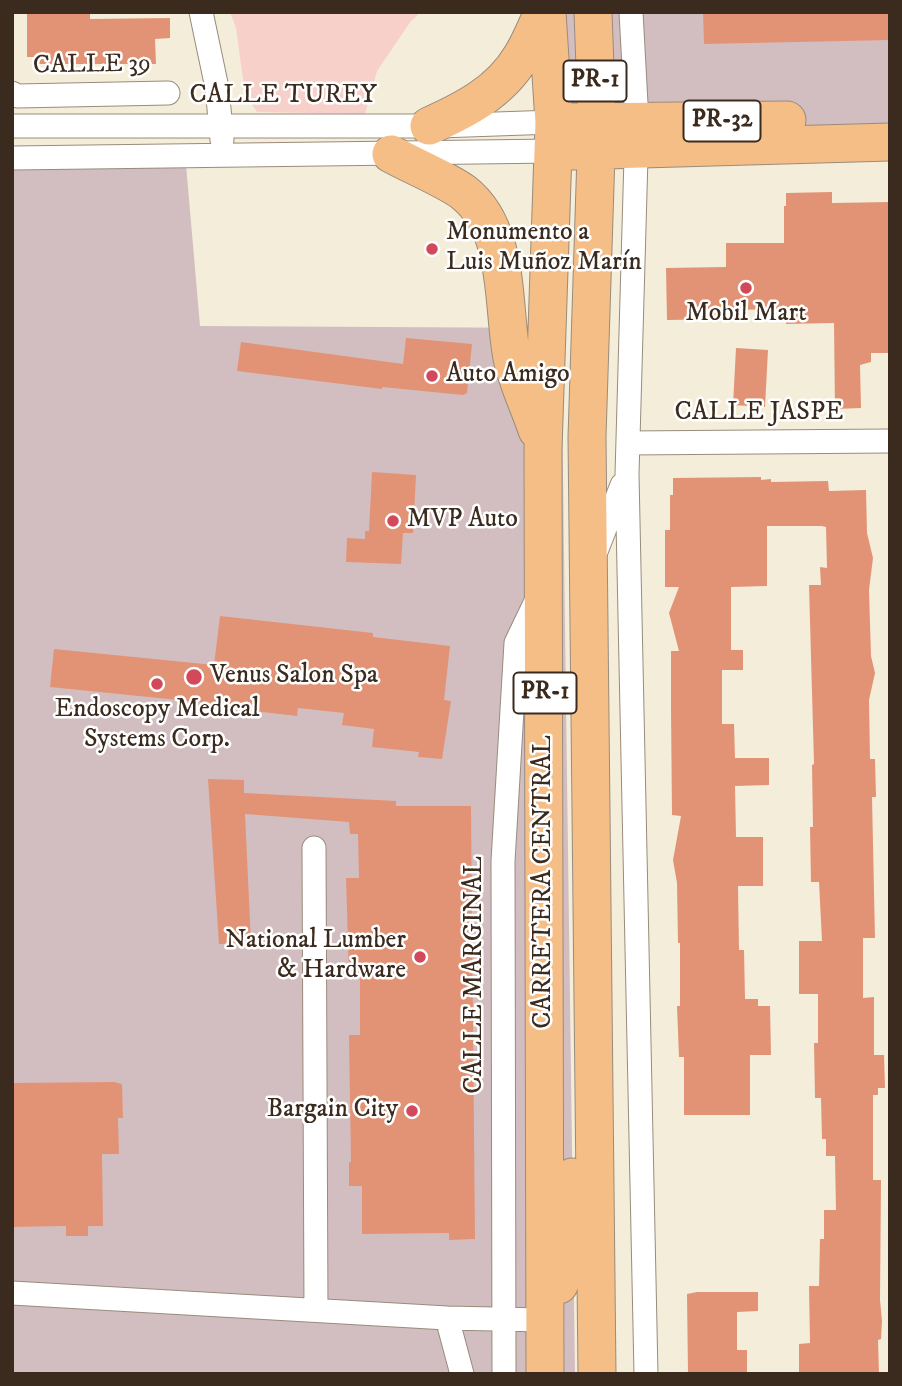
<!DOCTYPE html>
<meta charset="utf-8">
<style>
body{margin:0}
#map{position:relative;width:902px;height:1386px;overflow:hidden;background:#f4edda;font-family:"IM FELL DW Pica",serif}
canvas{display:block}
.frame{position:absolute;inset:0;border:14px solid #3b2a1e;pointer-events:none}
</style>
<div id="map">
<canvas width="902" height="1386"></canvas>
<div class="frame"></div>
</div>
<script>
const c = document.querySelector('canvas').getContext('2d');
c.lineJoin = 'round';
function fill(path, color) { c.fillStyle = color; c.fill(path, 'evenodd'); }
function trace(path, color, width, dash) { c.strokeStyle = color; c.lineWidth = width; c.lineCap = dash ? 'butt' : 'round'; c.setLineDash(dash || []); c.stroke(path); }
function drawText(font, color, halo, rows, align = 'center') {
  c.font = font + ' "IM FELL DW Pica",serif'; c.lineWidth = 5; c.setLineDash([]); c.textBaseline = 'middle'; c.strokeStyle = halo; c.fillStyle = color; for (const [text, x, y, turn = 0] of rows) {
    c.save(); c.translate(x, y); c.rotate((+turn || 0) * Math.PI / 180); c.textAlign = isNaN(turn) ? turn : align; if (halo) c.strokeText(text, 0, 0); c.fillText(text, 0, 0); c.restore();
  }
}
const built = new Path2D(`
 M 230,12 L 421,12 L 411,21 L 377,71 L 365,114 L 257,112 L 245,94 L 236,28 Z`);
const industrial = new Path2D(`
 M 557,12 L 890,12 L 890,145 L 558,157 Z
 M 185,153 L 200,326 L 561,328 L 575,1374 L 12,1374 L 12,154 Z`);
const building = new Path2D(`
 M 27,12 L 90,12 L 90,19 L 170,18 L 170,38 L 155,39 L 156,64 L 38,64 L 38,57 L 27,57 Z
 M 703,12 L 890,12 L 890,40 L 704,44 Z
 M 832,192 L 832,203 L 890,202 L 890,353 L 871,353 L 871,362 L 860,365 L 861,408 L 835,409 L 834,323 L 786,324 L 786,309 L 727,310 L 727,319 L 667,320 L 666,268 L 726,267 L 726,243 L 784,243 L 784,206 L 786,206 L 786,193 Z
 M 406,338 L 472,344 L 467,393 L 463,395 L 382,387 L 382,389 L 237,371 L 241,342 L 403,364 Z
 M 736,348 L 768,350 L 765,407 L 733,405 Z
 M 372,472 L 416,475 L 413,533 L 403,533 L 401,564 L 346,562 L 347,538 L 365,539 L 365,531 L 369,531 Z
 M 761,477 L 761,480 L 771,479 L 771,482 L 828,481 L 829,491 L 866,490 L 867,533 L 873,558 L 869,590 L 871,656 L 875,673 L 869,700 L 870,759 L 875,759 L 876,797 L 872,797 L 875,938 L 863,938 L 863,998 L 874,997 L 874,1055 L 884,1055 L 885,1088 L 878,1088 L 878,1095 L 873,1095 L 873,1180 L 881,1180 L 880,1300 L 882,1321 L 881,1339 L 878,1340 L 879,1374 L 799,1374 L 799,1344 L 810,1343 L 809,1286 L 819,1286 L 820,1239 L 824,1239 L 824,1210 L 836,1210 L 835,1156 L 826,1156 L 826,1139 L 822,1139 L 821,1098 L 815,1098 L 814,1043 L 818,1043 L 818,994 L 799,994 L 799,941 L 822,941 L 819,882 L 811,882 L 810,827 L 813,827 L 812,765 L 814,764 L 809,585 L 821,585 L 820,567 L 827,568 L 826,527 L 822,526 L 767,526 L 767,586 L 731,587 L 731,650 L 743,650 L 743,670 L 722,670 L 722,724 L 734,724 L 735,758 L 769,758 L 769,785 L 735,786 L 736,837 L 763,837 L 763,886 L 738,886 L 739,950 L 744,950 L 745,999 L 758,999 L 758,1006 L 770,1006 L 771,1055 L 750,1055 L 750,1115 L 684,1115 L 684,1057 L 679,1057 L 677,1006 L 680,1006 L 680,943 L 678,943 L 677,883 L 673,860 L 681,816 L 672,815 L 671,710 L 671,651 L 679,651 L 669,613 L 679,587 L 665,587 L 665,530 L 670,530 L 670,495 L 673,495 L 673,478 Z
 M 220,616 L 373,633 L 373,637 L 450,646 L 444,700 L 451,701 L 442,759 L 418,757 L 419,752 L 372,747 L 374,729 L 342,725 L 344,713 L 298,708 L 297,716 L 227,708 L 227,705 L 50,687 L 54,649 L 214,665 Z
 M 208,779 L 244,780 L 244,793 L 396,801 L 396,806 L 471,806 L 475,1239 L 449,1240 L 449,1233 L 362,1234 L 362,1186 L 349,1186 L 349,1162 L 351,1162 L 349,1035 L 360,1035 L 360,976 L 349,976 L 346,878 L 359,878 L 358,834 L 350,834 L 349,822 L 245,814 L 251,943 L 219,944 Z
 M 114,1082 L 122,1084 L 123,1118 L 118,1118 L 119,1154 L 102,1154 L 103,1226 L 88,1226 L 88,1236 L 66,1236 L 66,1226 L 12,1227 L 12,1083 Z
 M 697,1292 L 758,1292 L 758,1311 L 737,1312 L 737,1350 L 747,1350 L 747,1374 L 688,1374 L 687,1294 Z`);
const minor = new Path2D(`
 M 201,12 L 217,88 L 222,140
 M 631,12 L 637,122 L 627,474 L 646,1374
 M 12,93 L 17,96 L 168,93
 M 12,126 L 439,126 L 554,122
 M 12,158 L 554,151
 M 628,443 L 890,441
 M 595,554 L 622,485
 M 314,848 L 316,1310
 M 12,1293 L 447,1318 L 544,1320
 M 447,1318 L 462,1374
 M 504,1374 L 503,861 L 516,643 L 539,595`);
const primary = new Path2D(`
 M 593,12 L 597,123 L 587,437 L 597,1374
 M 572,122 L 787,120
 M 429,126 C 465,110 500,92 521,57 C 530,43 536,27 543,12
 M 572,151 L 890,142
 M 391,154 C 411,165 445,179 463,192 C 511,229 502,306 512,358 C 517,382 529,406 537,430
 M 559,1285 L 569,1261 L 572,1177
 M 545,1374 L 543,449 L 554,122 L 547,12`);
const markers = [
 [432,249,7,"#d1495b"],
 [746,288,7,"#d1495b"],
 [432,376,7,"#d1495b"],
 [393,521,7,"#d1495b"],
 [194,677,9,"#d1495b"],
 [157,684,7,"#d1495b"],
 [420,957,7,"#d1495b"],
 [412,1111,7,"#d1495b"]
];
const shields = [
 [595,81,63],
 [722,121,77],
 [545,693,63]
];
const shieldNames = [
 ["PR-1",595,81],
 ["PR-32",722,121],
 ["PR-1",545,693]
];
const streetNames = [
 ["CALLE 39",92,66,-1],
 ["CALLE TUREY",283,97],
 ["CALLE JASPE",759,414],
 ["CARRETERA CENTRAL",545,882,-90],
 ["CALLE MARGINAL",476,975,-90]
];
const poiNames = [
 ["Monumento a",446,234],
 ["Luis Muñoz Marín",446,264],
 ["Mobil Mart",746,315,"center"],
 ["Auto Amigo",446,376],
 ["MVP Auto",407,521],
 ["Venus Salon Spa",210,677],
 ["Endoscopy Medical",157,711,"center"],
 ["Systems Corp.",157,741,"center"],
 ["National Lumber",406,942,"right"],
 ["& Hardware",406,972,"right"],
 ["Bargain City",398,1111,"right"]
];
fill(built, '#f7d0c9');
fill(industrial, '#d2bec1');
fill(building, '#e29375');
trace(minor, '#988c7c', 25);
trace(primary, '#988c7c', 39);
trace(minor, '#fff', 23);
trace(primary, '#f6be87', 37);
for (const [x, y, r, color] of markers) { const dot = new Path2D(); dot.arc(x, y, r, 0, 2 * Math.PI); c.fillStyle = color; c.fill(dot); trace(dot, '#fff', 2.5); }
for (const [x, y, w] of shields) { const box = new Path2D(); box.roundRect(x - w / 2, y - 20.5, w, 41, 5); c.fillStyle = '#fff'; c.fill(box); trace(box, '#3b2a1e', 2); }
drawText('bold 24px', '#3b2a1e', null, shieldNames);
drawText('26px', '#3b2a1e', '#fff', streetNames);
drawText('26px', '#3b2a1e', '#fff', poiNames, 'left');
</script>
